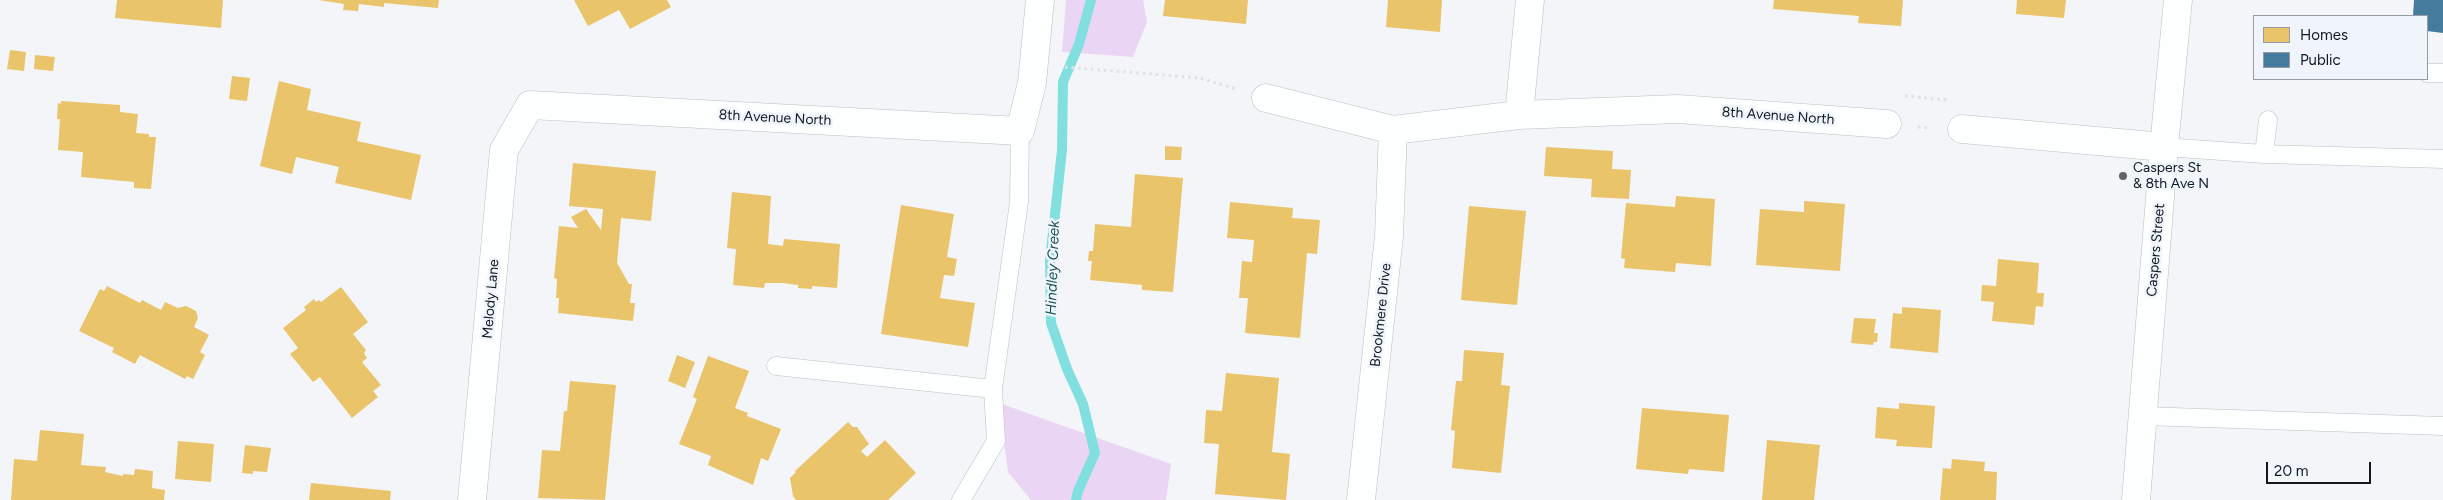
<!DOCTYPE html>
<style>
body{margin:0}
#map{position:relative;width:2443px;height:500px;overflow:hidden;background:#f3f5f8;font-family:Figtree,sans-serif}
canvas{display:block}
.legend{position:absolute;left:2253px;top:15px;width:175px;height:65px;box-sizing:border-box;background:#f0f4fb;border:1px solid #969ca4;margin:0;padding:6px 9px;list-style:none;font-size:15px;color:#101822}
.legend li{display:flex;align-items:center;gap:10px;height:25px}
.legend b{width:25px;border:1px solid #969ca4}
.scale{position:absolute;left:2266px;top:462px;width:105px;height:22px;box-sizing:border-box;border:2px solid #101822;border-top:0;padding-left:6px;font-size:15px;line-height:18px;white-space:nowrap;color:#101822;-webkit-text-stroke:4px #f0f4fb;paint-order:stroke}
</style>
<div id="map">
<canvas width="2443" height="500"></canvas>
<ul class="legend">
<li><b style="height:14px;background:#e9c46a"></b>Homes</li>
<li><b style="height:14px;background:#457b9d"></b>Public</li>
</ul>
<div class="scale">20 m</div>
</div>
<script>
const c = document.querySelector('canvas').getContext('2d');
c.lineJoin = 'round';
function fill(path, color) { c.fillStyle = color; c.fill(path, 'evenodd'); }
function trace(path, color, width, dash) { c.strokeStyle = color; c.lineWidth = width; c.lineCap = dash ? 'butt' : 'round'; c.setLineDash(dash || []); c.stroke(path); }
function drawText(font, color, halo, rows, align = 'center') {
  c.font = font + ' Figtree,sans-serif'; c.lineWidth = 5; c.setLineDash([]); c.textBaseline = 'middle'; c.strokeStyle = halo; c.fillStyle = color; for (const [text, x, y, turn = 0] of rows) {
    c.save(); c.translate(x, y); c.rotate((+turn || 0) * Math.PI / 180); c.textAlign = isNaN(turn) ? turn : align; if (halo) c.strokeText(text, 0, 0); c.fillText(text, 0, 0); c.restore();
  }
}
const green = new Path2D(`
 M 1066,0 L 1143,0 L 1147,22 L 1133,57 L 1062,52 Z
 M 999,403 L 1171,464 L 1166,500 L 1031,500 L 1008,472 Z`);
const homes = new Path2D(`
 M 117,0 L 223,0 L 221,28 L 115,18 Z
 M 319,0 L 439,0 L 438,8 L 384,3 L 384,7 L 359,4 L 358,11 L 343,10 L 344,4 Z
 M 574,0 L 667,0 L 671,7 L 630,29 L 619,10 L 588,26 Z
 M 1165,0 L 1248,0 L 1246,24 L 1163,16 Z
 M 1388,0 L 1442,0 L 1440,32 L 1386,27 Z
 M 1774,0 L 1903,0 L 1901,26 L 1858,23 L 1859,16 L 1773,9 Z
 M 2017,0 L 2066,0 L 2064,18 L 2016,14 Z
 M 10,50 L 26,52 L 24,71 L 7,69 Z
 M 35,55 L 55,57 L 53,71 L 34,69 Z
 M 232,76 L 250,78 L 247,101 L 229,99 Z
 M 279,81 L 311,89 L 307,110 L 361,122 L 357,141 L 421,155 L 411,200 L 335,183 L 339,167 L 296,157 L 292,174 L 260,166 Z
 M 61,101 L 120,105 L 120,112 L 138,114 L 136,133 L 149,134 L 149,137 L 156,137 L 151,189 L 134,188 L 134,182 L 81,177 L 83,152 L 58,150 L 60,119 L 57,119 L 58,103 L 61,104 Z
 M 1165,146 L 1182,147 L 1181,160 L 1165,160 Z
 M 1546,147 L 1613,151 L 1612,169 L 1631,170 L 1629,199 L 1591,197 L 1592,179 L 1544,176 Z
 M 573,163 L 656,171 L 651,221 L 621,218 L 617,263 L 629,284 L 632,284 L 630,303 L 635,303 L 633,321 L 558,313 L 559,298 L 556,298 L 557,279 L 554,278 L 559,226 L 578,228 L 571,217 L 586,209 L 601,230 L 603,209 L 569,206 Z
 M 1135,174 L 1183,178 L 1173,292 L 1142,290 L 1142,285 L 1090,280 L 1092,261 L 1088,261 L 1089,251 L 1093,251 L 1095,224 L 1131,227 Z
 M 732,192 L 771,196 L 768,244 L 783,246 L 784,239 L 840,244 L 837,288 L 812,286 L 812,289 L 798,288 L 798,285 L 782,283 L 765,283 L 764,288 L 733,285 L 736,249 L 727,248 Z
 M 1676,196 L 1715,199 L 1711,266 L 1676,263 L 1675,272 L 1624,268 L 1625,259 L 1621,258 L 1626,203 L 1675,207 Z
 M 1804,201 L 1845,204 L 1840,271 L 1756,265 L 1760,209 L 1804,212 Z
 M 1230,202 L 1293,208 L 1292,218 L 1320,220 L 1317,254 L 1307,253 L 1300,338 L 1245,333 L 1248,298 L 1239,298 L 1242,261 L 1252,262 L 1254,240 L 1227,238 Z
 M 901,205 L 954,214 L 947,257 L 957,259 L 954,276 L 944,275 L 940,298 L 975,303 L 968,347 L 881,334 Z
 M 1469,206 L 1526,211 L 1517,305 L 1461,300 Z
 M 1998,259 L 2039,263 L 2037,293 L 2044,293 L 2043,307 L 2036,306 L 2034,325 L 1992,321 L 1994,302 L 1981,301 L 1982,285 L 1996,286 Z
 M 107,286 L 140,303 L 142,300 L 161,310 L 165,302 L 178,308 L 186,306 L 196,311 L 198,318 L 194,327 L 209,335 L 200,352 L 205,355 L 193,379 L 187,376 L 185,379 L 140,355 L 135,364 L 112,352 L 114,348 L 79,331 L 100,289 L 104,291 Z
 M 341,287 L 368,322 L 353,334 L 366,350 L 364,353 L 367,358 L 362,362 L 381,385 L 373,391 L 378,397 L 352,418 L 320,377 L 313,382 L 290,354 L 298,348 L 283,328 L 306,310 L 304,307 L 314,299 L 316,302 L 319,300 L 321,302 Z
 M 1902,307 L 1941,310 L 1938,353 L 1890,348 L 1893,313 L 1902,314 Z
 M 1854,318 L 1876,319 L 1874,333 L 1878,333 L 1877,342 L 1874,342 L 1873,345 L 1851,343 Z
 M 1464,350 L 1504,353 L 1501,385 L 1510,386 L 1501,473 L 1452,468 L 1455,431 L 1451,430 L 1456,381 L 1462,381 Z
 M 677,355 L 695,362 L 685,388 L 668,381 Z
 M 708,356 L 749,371 L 735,408 L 748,413 L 747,416 L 781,429 L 768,461 L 761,458 L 753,485 L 708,465 L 711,456 L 679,444 L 697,399 L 693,397 Z
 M 1226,373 L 1279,378 L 1272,452 L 1290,454 L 1286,500 L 1215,494 L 1219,444 L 1204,443 L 1206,410 L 1222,411 Z
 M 570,381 L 616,385 L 605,500 L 538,498 L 542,450 L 560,451 L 564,411 L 567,411 Z
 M 1899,403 L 1935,406 L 1932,448 L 1896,446 L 1897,440 L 1875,438 L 1877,407 L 1899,409 Z
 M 1642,408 L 1729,415 L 1724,472 L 1689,469 L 1688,474 L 1636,469 Z
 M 848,422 L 853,427 L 857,427 L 869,444 L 861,451 L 867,457 L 885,440 L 916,473 L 888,500 L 796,500 L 793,496 L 790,478 L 796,472 L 795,471 Z
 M 40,430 L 84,434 L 81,465 L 106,467 L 105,472 L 123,476 L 123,474 L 134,475 L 135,469 L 153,471 L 152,488 L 165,490 L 164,500 L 11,500 L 14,459 L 37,461 Z
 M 1767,440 L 1820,445 L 1814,500 L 1762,500 Z
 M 178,441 L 214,444 L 211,482 L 175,479 Z
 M 245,445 L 271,448 L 267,472 L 253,471 L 253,474 L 242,473 Z
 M 1952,459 L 1985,462 L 1984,471 L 1997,472 L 1996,500 L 1940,500 L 1943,468 L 1951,469 Z
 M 311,483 L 391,491 L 390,500 L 309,500 Z`);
const public = new Path2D(`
 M 2414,0 L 2443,0 L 2443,33 L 2427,31 L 2427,16 L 2413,16 Z`);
const stream = new Path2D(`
 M 1076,500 L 1078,491 L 1095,453 L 1083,404 L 1067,369 L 1051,323 L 1050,260 L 1062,150 L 1063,82 L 1079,44 L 1091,0`);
const path = new Path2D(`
 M 1065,67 L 1200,78 L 1236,89
 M 1905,96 L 1948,100
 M 1918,127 L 1931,128`);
const lane = new Path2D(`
 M 2427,73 L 2443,73
 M 2164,147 L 2264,154 L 2443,159
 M 2264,154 L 2268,120
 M 776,366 L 993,389 L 1019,202 L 1020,131
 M 2143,416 L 2443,426
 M 961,500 L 996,441 L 993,389`);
const street = new Path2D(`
 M 1266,98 L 1393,130 L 1519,115 L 1678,109 L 1887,124
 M 1519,115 L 1530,0
 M 1962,129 L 2164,147
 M 472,500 L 504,150 L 530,105 L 1020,131 L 1032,83 L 1040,0
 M 1361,500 L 1389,236 L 1393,130`);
const primary = new Path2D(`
 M 2136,500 L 2164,147 L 2178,0`);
const markers = [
 [2123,176,5,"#5f656d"]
];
const streetNames = [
 ["8th Avenue North",1778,116,4],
 ["8th Avenue North",775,118,3],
 ["Caspers Street",2156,250,-85],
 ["Melody Lane",491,299,-85],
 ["Brookmere Drive",1381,315,-84]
];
const poiNames = [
 ["Caspers St",2133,168],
 ["& 8th Ave N",2133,184]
];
const waterNames = [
 ["Hindley Creek",1053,268,-88]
];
fill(green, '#ead6f4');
fill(homes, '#e9c46a');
fill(public, '#457b9d');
trace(stream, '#82dfdf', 10);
trace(lane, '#babfc6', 19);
trace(street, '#babfc6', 29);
trace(primary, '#babfc6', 29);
trace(path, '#e0e1e2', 3, [2.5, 4]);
trace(lane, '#fdfefe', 18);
trace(street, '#fdfefe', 28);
trace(primary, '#fdfefe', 28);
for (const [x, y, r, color] of markers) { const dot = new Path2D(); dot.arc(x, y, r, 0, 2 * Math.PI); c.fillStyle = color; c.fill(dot); trace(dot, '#f0f4fb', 2); }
drawText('14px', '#101822', '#f0f4fb', streetNames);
drawText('14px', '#101822', '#f0f4fb', poiNames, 'left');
drawText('italic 15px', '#195251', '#f0f4fb', waterNames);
</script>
